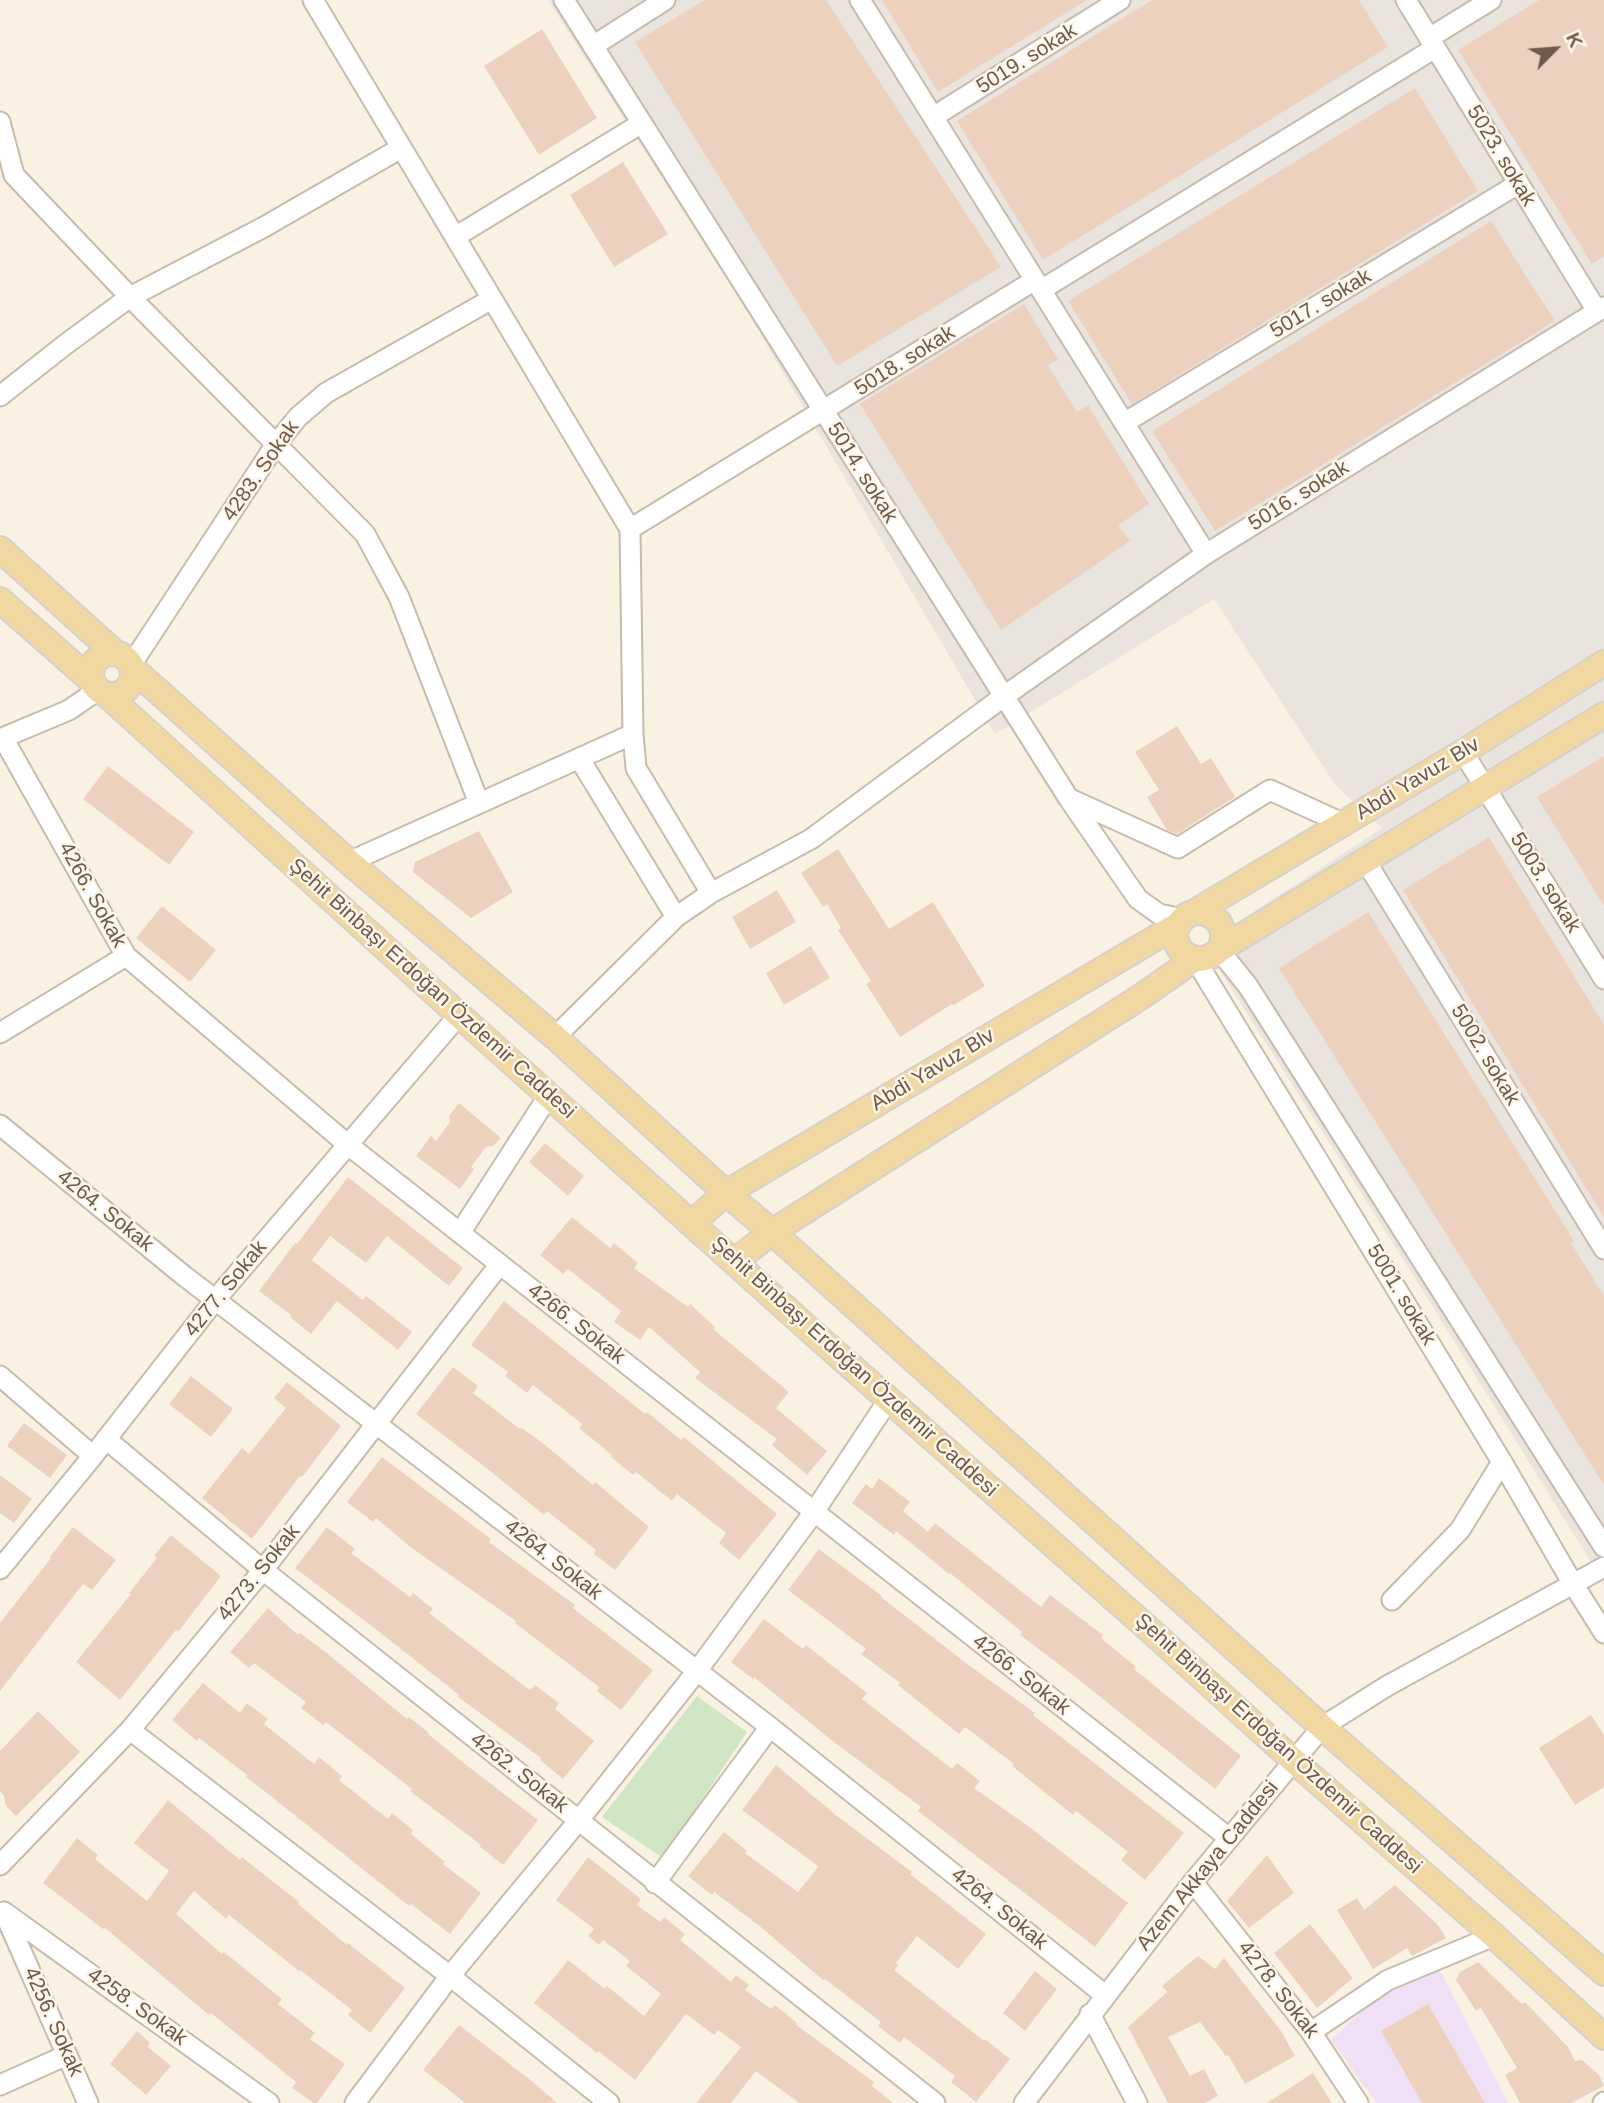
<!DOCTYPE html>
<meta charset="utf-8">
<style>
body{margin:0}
#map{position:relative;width:1604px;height:2103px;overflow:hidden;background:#f9f2e3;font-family:Arial,sans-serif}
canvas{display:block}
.north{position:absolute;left:1520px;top:14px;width:70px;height:70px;-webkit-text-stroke:5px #fdf6e9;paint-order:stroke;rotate:65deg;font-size:19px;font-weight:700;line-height:28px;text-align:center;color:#6e5a4c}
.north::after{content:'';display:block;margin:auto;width:24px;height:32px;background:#6e5a4c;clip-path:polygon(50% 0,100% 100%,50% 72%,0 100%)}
</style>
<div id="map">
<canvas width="1604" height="2103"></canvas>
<div class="north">K</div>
</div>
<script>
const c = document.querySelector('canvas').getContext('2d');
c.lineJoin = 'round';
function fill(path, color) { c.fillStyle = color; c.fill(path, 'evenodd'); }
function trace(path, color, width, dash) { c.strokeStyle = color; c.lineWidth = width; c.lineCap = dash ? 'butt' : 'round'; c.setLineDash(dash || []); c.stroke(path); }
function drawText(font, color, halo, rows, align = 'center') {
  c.font = font + ' Arial,sans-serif'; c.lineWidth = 5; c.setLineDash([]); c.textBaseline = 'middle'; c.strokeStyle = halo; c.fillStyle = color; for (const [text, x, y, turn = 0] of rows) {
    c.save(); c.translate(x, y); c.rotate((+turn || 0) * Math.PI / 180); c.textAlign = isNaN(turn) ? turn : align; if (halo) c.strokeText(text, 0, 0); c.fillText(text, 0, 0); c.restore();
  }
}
const industrial = new Path2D(`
 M 548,0 L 1604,0 L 1604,1583 L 1403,1259 L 1220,971 L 1229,928 L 1382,828 L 1336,786 L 1214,599 L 995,734 L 744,306 Z`);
const education = new Path2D(`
 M 1439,1968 L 1508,2103 L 1376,2103 L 1331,2039 L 1375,2000 Z`);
const green = new Path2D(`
 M 697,1696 L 747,1732 L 663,1858 L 602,1817 Z`);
const building = new Path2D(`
 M 705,0 L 826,0 L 1001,267 L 837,366 L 635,42 Z
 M 882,0 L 1087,0 L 938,92 Z
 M 1152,0 L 1359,0 L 1388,47 L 1043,260 L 957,121 Z
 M 1539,0 L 1604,0 L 1604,256 L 1592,264 L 1458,50 Z
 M 542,29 L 597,118 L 539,155 L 484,66 Z
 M 1415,88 L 1478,191 L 1132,404 L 1068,301 Z
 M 623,162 L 668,234 L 614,267 L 570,195 Z
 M 1491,221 L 1555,321 L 1215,531 L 1152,431 Z
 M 1024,304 L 1058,360 L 1048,365 L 1077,412 L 1088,405 L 1149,504 L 1118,525 L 1130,541 L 1001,630 L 860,404 Z
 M 1177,726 L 1201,764 L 1211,758 L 1235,797 L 1177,834 L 1167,830 L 1147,797 L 1159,790 L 1135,752 Z
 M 1604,756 L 1604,906 L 1537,797 Z
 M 108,766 L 194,832 L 169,865 L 83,799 Z
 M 479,831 L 513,892 L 471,918 L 413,872 L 415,862 Z
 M 1489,837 L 1604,1025 L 1604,1217 L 1403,890 Z
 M 838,849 L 889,929 L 933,902 L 985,986 L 954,1005 L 952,1004 L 900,1037 L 866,984 L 871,981 L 838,930 L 841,928 L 827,904 L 823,907 L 801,873 Z
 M 777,890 L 796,922 L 750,949 L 732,917 Z
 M 162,906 L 216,950 L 190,982 L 136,938 Z
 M 1368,912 L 1574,1241 L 1571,1243 L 1604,1296 L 1604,1485 L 1279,968 Z
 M 811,946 L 830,978 L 784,1005 L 766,973 Z
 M 459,1103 L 501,1138 L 493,1146 L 486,1147 L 471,1167 L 474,1169 L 460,1189 L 416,1156 L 431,1136 L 436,1141 L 450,1122 L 449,1116 Z
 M 545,1143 L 584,1176 L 568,1196 L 529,1162 Z
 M 348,1177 L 463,1268 L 449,1286 L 387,1236 L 366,1263 L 330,1236 L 312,1260 L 363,1300 L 366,1296 L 412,1332 L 398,1350 L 337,1301 L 311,1334 L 290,1317 L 291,1315 L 259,1291 L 295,1243 L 297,1244 Z
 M 572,1217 L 610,1248 L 614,1243 L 638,1263 L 634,1268 L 688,1307 L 690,1304 L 715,1327 L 713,1329 L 789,1392 L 776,1408 L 827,1451 L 807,1475 L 772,1445 L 777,1439 L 695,1378 L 700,1372 L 649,1327 L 640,1340 L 614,1322 L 621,1311 L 568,1269 L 563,1274 L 540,1255 Z
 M 504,1301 L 645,1414 L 647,1412 L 681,1440 L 684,1437 L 777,1514 L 739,1560 L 719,1543 L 726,1533 L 677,1494 L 672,1501 L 636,1472 L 633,1475 L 611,1457 L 612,1455 L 579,1428 L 582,1424 L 533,1385 L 527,1393 L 505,1376 L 508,1372 L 471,1345 Z
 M 453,1367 L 478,1386 L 473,1393 L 520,1429 L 522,1428 L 544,1444 L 593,1485 L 595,1482 L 649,1527 L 615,1570 L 594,1554 L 596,1550 L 547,1511 L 544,1515 L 490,1471 L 416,1414 Z
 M 191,1376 L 233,1409 L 211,1437 L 169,1404 Z
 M 287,1382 L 341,1426 L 302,1477 L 300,1476 L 252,1539 L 202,1498 L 242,1448 L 249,1454 L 286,1408 L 274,1398 Z
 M 24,1423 L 67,1455 L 50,1478 L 7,1446 Z
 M 382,1457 L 491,1539 L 489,1542 L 575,1605 L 573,1608 L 653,1670 L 621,1710 L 597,1691 L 599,1687 L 515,1623 L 516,1621 L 413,1549 L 376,1518 L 373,1522 L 347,1502 Z
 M 0,1475 L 32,1499 L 14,1523 L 0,1513 Z
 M 879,1478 L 910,1502 L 903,1511 L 928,1532 L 935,1523 L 1041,1607 L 1050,1595 L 1103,1635 L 1101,1638 L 1136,1667 L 1134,1669 L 1241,1756 L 1215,1789 L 1073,1675 L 1020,1635 L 1022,1632 L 950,1573 L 949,1574 L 896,1531 L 894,1535 L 852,1503 L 866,1484 L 872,1489 Z
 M 73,1527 L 116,1560 L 92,1590 L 83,1584 L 0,1691 L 0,1623 L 51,1558 L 50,1557 Z
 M 327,1527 L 355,1549 L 351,1553 L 410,1597 L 413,1593 L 433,1609 L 429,1613 L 482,1654 L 530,1690 L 535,1685 L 559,1703 L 555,1709 L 594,1741 L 563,1779 L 540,1760 L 541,1758 L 458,1697 L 459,1695 L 382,1634 L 295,1568 Z
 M 171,1535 L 221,1576 L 178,1632 L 176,1630 L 120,1700 L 76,1662 L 131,1594 L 129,1593 L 157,1558 L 154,1556 Z
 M 819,1549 L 882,1596 L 881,1597 L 970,1666 L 1035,1713 L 1033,1715 L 1184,1833 L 1145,1880 L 1121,1860 L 1128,1852 L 1076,1811 L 1073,1815 L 1012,1766 L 1014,1764 L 965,1727 L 959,1734 L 898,1685 L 900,1683 L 861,1654 L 866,1649 L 788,1590 Z
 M 268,1608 L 298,1635 L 300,1633 L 323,1650 L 407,1719 L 409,1717 L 429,1733 L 428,1734 L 465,1764 L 538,1820 L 503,1865 L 479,1846 L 481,1845 L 410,1791 L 412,1789 L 326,1722 L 323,1725 L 301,1708 L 306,1702 L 254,1663 L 249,1668 L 230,1652 Z
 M 764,1619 L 803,1649 L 806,1645 L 867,1693 L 862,1699 L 952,1769 L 957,1763 L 980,1781 L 974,1788 L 1028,1826 L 1128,1903 L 1095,1947 L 936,1825 L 918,1811 L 921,1807 L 830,1739 L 754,1677 L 753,1679 L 731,1662 Z
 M 203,1683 L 240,1713 L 247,1703 L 268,1719 L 264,1724 L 314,1764 L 319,1757 L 342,1776 L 339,1780 L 388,1819 L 392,1813 L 413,1830 L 411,1834 L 445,1862 L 443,1864 L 481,1893 L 450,1934 L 411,1904 L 409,1906 L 263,1790 L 246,1777 L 247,1775 L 199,1738 L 197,1741 L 172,1720 Z
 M 38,1711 L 80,1752 L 16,1816 L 6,1806 L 4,1796 L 0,1791 L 0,1751 Z
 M 1591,1715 L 1604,1735 L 1604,1787 L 1575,1805 L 1539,1748 Z
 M 776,1765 L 837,1816 L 912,1872 L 910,1874 L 986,1934 L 958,1969 L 917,1936 L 896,1963 L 899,1965 L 894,1970 L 984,2041 L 985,2039 L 1010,2059 L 976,2102 L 951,2082 L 955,2076 L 904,2037 L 900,2043 L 878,2026 L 881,2022 L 825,1979 L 823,1980 L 757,1924 L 714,1892 L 712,1895 L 688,1876 L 724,1832 L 747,1851 L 745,1853 L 798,1892 L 816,1870 L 818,1866 L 742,1810 Z
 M 168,1800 L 240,1860 L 242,1857 L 299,1902 L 298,1904 L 347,1945 L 348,1943 L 405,1988 L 370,2033 L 348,2015 L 352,2010 L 300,1970 L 299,1971 L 229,1915 L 226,1919 L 194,1891 L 176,1914 L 222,1954 L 224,1952 L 282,1999 L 278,2004 L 315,2033 L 310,2039 L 345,2064 L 317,2103 L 314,2103 L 292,2088 L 296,2082 L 211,2013 L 209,2015 L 105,1928 L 103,1929 L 43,1883 L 77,1838 L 98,1855 L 95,1859 L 147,1901 L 169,1871 L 134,1843 Z
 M 1267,1855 L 1294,1893 L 1249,1928 L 1227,1901 Z
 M 588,1857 L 641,1899 L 637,1905 L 660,1922 L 664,1917 L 685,1934 L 680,1940 L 731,1982 L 736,1975 L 749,1985 L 745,1990 L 771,2009 L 775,2005 L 797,2023 L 795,2024 L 874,2082 L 872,2086 L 893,2103 L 799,2103 L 756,2071 L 731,2103 L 696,2103 L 741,2047 L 718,2030 L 714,2035 L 686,2014 L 635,2080 L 598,2051 L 597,2053 L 534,2003 L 568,1960 L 605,1989 L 607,1986 L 644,2016 L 661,1994 L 626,1966 L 630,1961 L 603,1940 L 599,1945 L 588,1936 L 594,1929 L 556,1900 Z
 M 1395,1885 L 1438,1925 L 1446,1938 L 1412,1956 L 1407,1948 L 1373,1969 L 1337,1910 L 1357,1898 L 1364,1910 Z
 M 1310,1924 L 1353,1978 L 1317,2008 L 1274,1953 Z
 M 1198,1956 L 1215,1969 L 1224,1958 L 1281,2031 L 1295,2056 L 1245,2084 L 1228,2055 L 1226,2056 L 1200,2022 L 1168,2037 L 1190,2076 L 1204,2069 L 1218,2096 L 1205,2103 L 1168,2103 L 1128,2027 L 1167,1992 L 1162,1986 Z
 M 1478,1962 L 1522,2004 L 1525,2002 L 1568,2047 L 1575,2061 L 1582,2060 L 1599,2075 L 1604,2086 L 1571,2103 L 1520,2103 L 1505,2075 L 1517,2068 L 1481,2008 L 1476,2011 L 1456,1980 L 1460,1972 Z
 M 1035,1971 L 1057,1989 L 1025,2031 L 1003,2013 Z
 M 1428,2004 L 1485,2103 L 1422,2103 L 1381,2031 Z
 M 459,2025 L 533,2082 L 557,2103 L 465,2103 L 444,2086 L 423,2070 Z
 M 137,2031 L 150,2043 L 148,2047 L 171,2066 L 146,2095 L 110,2064 Z
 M 1313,2073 L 1332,2103 L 1267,2103 Z`);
const minor = new Path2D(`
 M 313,0 L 630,529 L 633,734 L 636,768 L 711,893
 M 564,0 L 1069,799 L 1138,899 L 1159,914 L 1183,919
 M 860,0 L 1206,554
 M 1406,0 L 1597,311
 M 1429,38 L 1491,0
 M 593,46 L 665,0
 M 933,117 L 1120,0
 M 0,122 L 14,175 L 130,297 L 365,534 L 399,597 L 479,803
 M 455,237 L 642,123
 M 1041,290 L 1435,48
 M 0,396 L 66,344 L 130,297 L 264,227 L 401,148
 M 1124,423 L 1518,184
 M 630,529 L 1035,280
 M 131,665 L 276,444 L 298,417 L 326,393 L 492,299
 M 3,738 L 126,956 L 347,1144 L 1229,1838
 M 0,739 L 69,710 L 98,690
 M 1463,752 L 1604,979
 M 579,758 L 676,917
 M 1070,799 L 1178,848 L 1270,790 L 1344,824
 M 1365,860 L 1604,1249
 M 349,862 L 633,734
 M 1219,950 L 1248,986 L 1604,1547
 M 1195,959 L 1502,1462 L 1573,1584 L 1604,1633
 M 0,1033 L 126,956
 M 555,1037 L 676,917 L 711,893 L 811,839 L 1003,697 L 1206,554 L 1604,307
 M 0,1125 L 183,1275 L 770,1727 L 1105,1995
 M 460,1233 L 549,1095
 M 0,1376 L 93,1456
 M 106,1439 L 263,1570 L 935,2103
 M 0,1569 L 93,1456 L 215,1300 L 459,1015
 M 1392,1600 L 1460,1530 L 1502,1462
 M 130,1730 L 450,1976 L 609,2103
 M 0,1865 L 130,1730 L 263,1570 L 500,1264
 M 1193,1882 L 1311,2032 L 1358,2103
 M 655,1883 L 770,1727
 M 4,1912 L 269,2103
 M 4,1912 L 88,2103
 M 1090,2014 L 1137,2103
 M 1311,2032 L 1388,1980 L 1494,1936
 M 0,2085 L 67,2055
 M 355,2103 L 450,1976 L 579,1820 L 697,1671 L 814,1512 L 889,1399
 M 1024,2103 L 1193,1882 L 1322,1727 L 1387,1686 L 1604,1567
 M 1603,2103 L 1604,2102`);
const major = new Path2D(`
 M 0,549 L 115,653
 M 0,600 L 92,681
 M91 674a21 21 0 1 1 42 0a21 21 0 1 1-42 0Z
 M 132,668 L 349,862 L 555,1037 L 726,1193 L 772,1232 L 1322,1727 L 1604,1973
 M 107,695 L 459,1015 L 812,1332 L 1151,1631 L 1294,1761 L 1494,1936 L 1604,2037
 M 1193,913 L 1463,752 L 1604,663
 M 1219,950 C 1236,920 1194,897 1179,924 C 1165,949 1198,972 1219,950 L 1604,715
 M 692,1223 L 726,1193 L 1179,924
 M 735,1261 L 772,1232 L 1139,998 L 1195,959`);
const streetNames = [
 ["5019. sokak",1027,59,-32],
 ["5023. sokak",1501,156,59],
 ["5017. sokak",1321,304,-31],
 ["5018. sokak",905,361,-32],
 ["4283. Sokak",261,471,-55],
 ["5014. sokak",862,473,58],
 ["5016. sokak",1299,496,-32],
 ["Abdi Yavuz Blv",1418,779,-31],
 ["5003. sokak",1545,883,58],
 ["4266. Sokak",92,895,61],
 ["Şehit Binbaşı Erdoğan Özdemir Caddesi",432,989,42],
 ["5002. sokak",1485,1055,59],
 ["Abdi Yavuz Blv",933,1070,-31],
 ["4264. Sokak",105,1211,39],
 ["4277. Sokak",226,1289,-51],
 ["5001. sokak",1401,1295,59],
 ["4266. Sokak",576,1324,38],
 ["Şehit Binbaşı Erdoğan Özdemir Caddesi",854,1367,42],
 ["4264. Sokak",553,1560,38],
 ["4273. Sokak",259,1573,-51],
 ["4266. Sokak",1021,1675,38],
 ["Şehit Binbaşı Erdoğan Özdemir Caddesi",1278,1744,42],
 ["4262. Sokak",519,1773,38],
 ["Azem Akkaya Caddesi",1208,1866,-51],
 ["4264. Sokak",999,1909,39],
 ["4278. Sokak",1278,1990,52],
 ["4258. Sokak",137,2007,36],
 ["4256. Sokak",53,2022,66]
];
fill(industrial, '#e9e4de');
fill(education, '#efe0f5');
fill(green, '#d0e5c4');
fill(building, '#ecd2be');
trace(minor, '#c9baab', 23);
trace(major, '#d6d1cd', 28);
trace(minor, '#fff', 19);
trace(major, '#f1d8a2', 24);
drawText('21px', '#6e5a4c', '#fdf6e9', streetNames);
</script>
